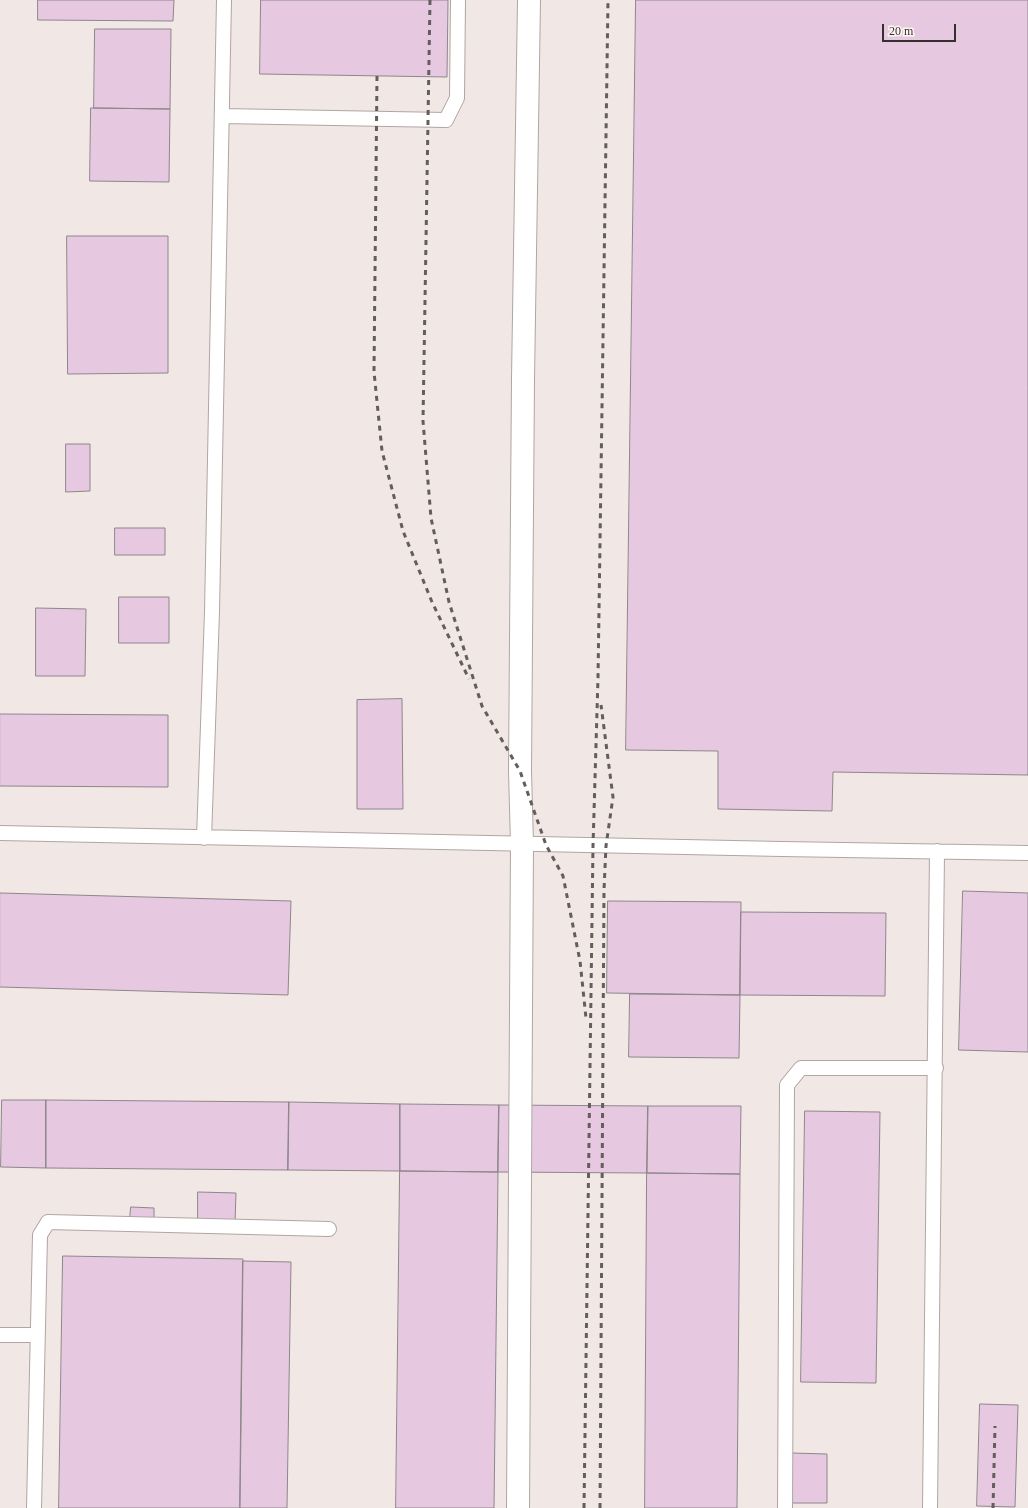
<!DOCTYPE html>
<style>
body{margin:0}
#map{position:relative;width:1028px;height:1508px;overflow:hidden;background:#f1e7e4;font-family:Georgia,serif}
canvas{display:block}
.scale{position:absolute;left:882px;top:24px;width:74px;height:18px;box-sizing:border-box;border:2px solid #33302e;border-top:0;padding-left:5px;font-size:12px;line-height:14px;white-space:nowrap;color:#33302e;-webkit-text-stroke:3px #fef5f1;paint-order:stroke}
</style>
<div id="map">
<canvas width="1028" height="1508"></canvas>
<div class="scale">20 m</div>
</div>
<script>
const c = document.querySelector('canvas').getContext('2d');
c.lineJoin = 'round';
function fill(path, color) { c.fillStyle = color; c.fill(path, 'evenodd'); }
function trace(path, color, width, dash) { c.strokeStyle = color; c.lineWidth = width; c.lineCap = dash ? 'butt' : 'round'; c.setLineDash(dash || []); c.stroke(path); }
const building = new Path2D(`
 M 38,0 L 174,0 L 173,21 L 38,20 Z
 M 261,0 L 448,0 L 447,77 L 260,74 Z
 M 636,0 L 1028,0 L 1028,775 L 833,772 L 832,811 L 718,809 L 718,751 L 626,750 Z
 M 95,29 L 171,29 L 170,109 L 94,108 Z
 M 91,108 L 170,109 L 169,182 L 90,181 Z
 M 67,236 L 168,236 L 168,373 L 68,374 Z
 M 66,444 L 90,444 L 90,491 L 66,492 Z
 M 115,528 L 165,528 L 165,555 L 115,555 Z
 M 119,597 L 169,597 L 169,643 L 119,643 Z
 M 36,608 L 86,609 L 85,676 L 36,676 Z
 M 402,699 L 403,809 L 357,809 L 357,700 Z
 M 0,714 L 168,715 L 168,787 L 0,786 Z
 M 963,891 L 1028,893 L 1028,1052 L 959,1050 Z
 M 0,893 L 291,901 L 288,995 L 0,987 Z
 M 608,901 L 741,902 L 740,995 L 607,993 Z
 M 741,912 L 886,913 L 885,996 L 740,995 Z
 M 630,994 L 740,995 L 739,1058 L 629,1057 Z
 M 2,1100 L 46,1100 L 46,1168 L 1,1167 Z
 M 46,1100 L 289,1102 L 288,1170 L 46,1168 Z
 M 289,1102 L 400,1104 L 400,1171 L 288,1170 Z
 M 400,1104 L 499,1105 L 498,1172 L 400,1171 Z
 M 499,1105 L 648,1106 L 647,1173 L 498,1172 Z
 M 648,1106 L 741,1106 L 740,1174 L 647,1173 Z
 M 805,1111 L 880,1112 L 876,1383 L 801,1382 Z
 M 400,1171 L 498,1172 L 494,1508 L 396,1508 Z
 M 647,1173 L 740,1174 L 737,1508 L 645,1508 Z
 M 198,1192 L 236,1193 L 235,1222 L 198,1222 Z
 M 131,1207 L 154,1208 L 154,1220 L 130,1220 Z
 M 63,1256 L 243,1259 L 240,1508 L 59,1508 Z
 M 243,1261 L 291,1262 L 287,1508 L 240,1508 Z
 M 980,1404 L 1018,1405 L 1015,1507 L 977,1506 Z
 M 791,1453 L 827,1454 L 827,1503 L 790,1503 Z`);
const lane = new Path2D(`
 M 222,116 L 446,120 L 457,98 L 458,0
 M 0,833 L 782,849 L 1028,853
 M 204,838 L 212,612 L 224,0
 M 0,1335 L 37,1335
 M 34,1508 L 40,1235 L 48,1222 L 329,1229
 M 785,1508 L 787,1085 L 801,1068 L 936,1068
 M 930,1508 L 937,851`);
const street = new Path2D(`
 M 518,1508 L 522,844 L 520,771 L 523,379 L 529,0`);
const rail = new Path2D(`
 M 430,0 L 423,421 L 431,518 L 449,602 L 482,706 L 520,771 L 546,845 L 563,876 L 580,961 L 586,1018
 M 377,76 L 374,372 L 382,451 L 403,531 L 432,602 L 469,679
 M 584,1508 L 593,846 L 598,678 L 608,0
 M 600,1508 L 604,890 L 606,846 L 613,797 L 601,705
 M 993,1508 L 995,1426`);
fill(building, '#e6c9e0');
trace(building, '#8d868b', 1);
trace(lane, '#afa6a3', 16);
trace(street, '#afa6a3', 24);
trace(lane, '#fff', 14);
trace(street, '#fff', 22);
trace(rail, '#635e5c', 3, [5, 5]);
</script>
